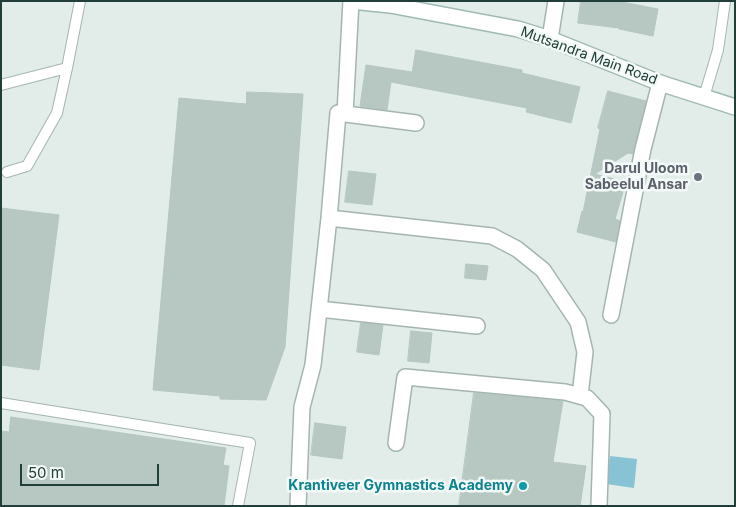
<!DOCTYPE html>
<style>
body{margin:0}
#map{position:relative;width:736px;height:507px;overflow:hidden;background:#e2ede9;font-family:Inter,sans-serif}
canvas{display:block}
.frame{position:absolute;inset:0;border:2px solid #213f39;pointer-events:none}
.scale{position:absolute;left:20px;top:464px;width:139px;height:22px;box-sizing:border-box;border:2px solid #213f39;border-top:0;padding-left:6px;font-size:15px;line-height:18px;white-space:nowrap;color:#213f39;-webkit-text-stroke:4px #f3f9f6;paint-order:stroke}
</style>
<div id="map">
<canvas width="736" height="507"></canvas>
<div class="frame"></div>
<div class="scale">50 m</div>
</div>
<script>
const c = document.querySelector('canvas').getContext('2d');
c.lineJoin = 'round';
function fill(path, color) { c.fillStyle = color; c.fill(path, 'evenodd'); }
function trace(path, color, width, dash) { c.strokeStyle = color; c.lineWidth = width; c.lineCap = dash ? 'butt' : 'round'; c.setLineDash(dash || []); c.stroke(path); }
function drawText(font, color, halo, rows, align = 'center') {
  c.font = font + ' Inter,sans-serif'; c.lineWidth = 5; c.setLineDash([]); c.textBaseline = 'middle'; c.strokeStyle = halo; c.fillStyle = color; for (const [text, x, y, turn = 0] of rows) {
    c.save(); c.translate(x, y); c.rotate((+turn || 0) * Math.PI / 180); c.textAlign = isNaN(turn) ? turn : align; if (halo) c.strokeText(text, 0, 0); c.fillText(text, 0, 0); c.restore();
  }
}
const water = new Path2D(`
 M 610,456 L 637,459 L 634,488 L 606,484 Z`);
const building = new Path2D(`
 M 581,1 L 617,1 L 658,9 L 653,36 L 619,29 L 619,28 L 578,23 Z
 M 416,50 L 522,70 L 522,73 L 580,87 L 571,123 L 526,112 L 527,108 L 391,82 L 387,110 L 360,106 L 366,65 L 412,72 Z
 M 608,91 L 646,101 L 633,154 L 628,153 L 595,174 L 626,182 L 615,219 L 620,221 L 616,242 L 577,232 L 582,211 L 583,212 L 600,129 L 598,128 Z
 M 247,92 L 303,94 L 285,347 L 266,400 L 220,399 L 220,396 L 153,390 L 179,98 L 246,104 Z
 M 349,171 L 376,174 L 372,205 L 345,202 Z
 M 1,208 L 59,215 L 39,370 L 1,365 Z
 M 466,264 L 488,266 L 486,280 L 465,278 Z
 M 361,323 L 383,325 L 379,355 L 357,352 Z
 M 411,331 L 432,333 L 429,363 L 408,361 Z
 M 474,393 L 563,401 L 553,462 L 586,466 L 580,506 L 459,506 Z
 M 11,417 L 226,448 L 223,465 L 229,466 L 224,506 L 15,506 L 1,504 L 1,431 L 9,432 Z
 M 315,423 L 346,427 L 342,459 L 311,455 Z`);
const lane = new Path2D(`
 M 1,85 L 67,68 L 80,1
 M 704,97 L 718,50 L 725,1
 M 7,172 L 27,166 L 57,113 L 67,68
 M 1,403 L 250,443 L 238,506`);
const street = new Path2D(`
 M 550,39 L 556,1
 M 345,114 L 351,1
 M 329,218 L 492,236 L 517,249 L 543,270 L 578,322 L 585,352 L 580,396
 M 319,309 L 477,326
 M 611,315 L 643,149 L 660,83
 M 396,443 L 405,377 L 565,392 L 587,398 L 602,414 L 599,506
 M 298,506 L 302,407 L 313,365 L 329,218 L 338,113 L 416,123`);
const secondary = new Path2D(`
 M 351,1 L 390,5 L 518,29 L 550,39 L 660,83 L 735,107`);
const markers = [
 [698,177,5,"#6b7280"],
 [523,486,5,"#0f9aa8"]
];
const streetNames = [
 ["Mutsandra Main Road",589,56,20]
];
const worshipNames = [
 ["Darul Uloom",688,169],
 ["Sabeelul Ansar",688,185]
];
const cultureNames = [
 ["Krantiveer Gymnastics Academy",513,486]
];
fill(water, '#87c3d5');
fill(building, '#b7c8c2');
trace(building, '#b4c7c1', 1);
trace(lane, '#a4b5b1', 12);
trace(street, '#a4b5b1', 18);
trace(secondary, '#9fbab2', 18);
trace(lane, '#fff', 10);
trace(street, '#fff', 15);
trace(secondary, '#fff', 15);
for (const [x, y, r, color] of markers) { const dot = new Path2D(); dot.arc(x, y, r, 0, 2 * Math.PI); c.fillStyle = color; c.fill(dot); trace(dot, '#f3f9f6', 2); }
drawText('14px', '#213f39', '#f3f9f6', streetNames);
drawText('bold 14px', '#5b616d', '#f3f9f6', worshipNames, 'right');
drawText('bold 14px', '#0d838f', '#f3f9f6', cultureNames, 'right');
</script>
